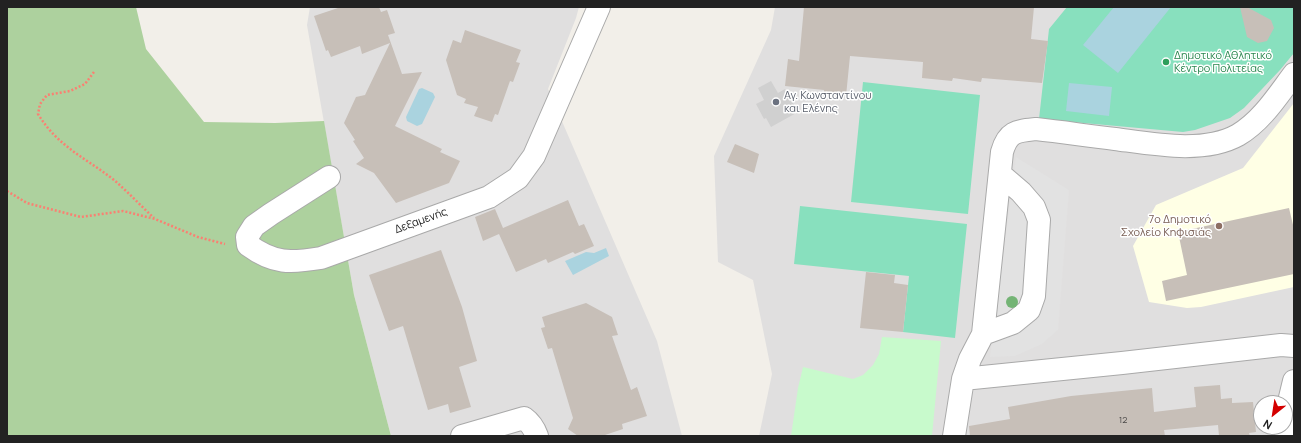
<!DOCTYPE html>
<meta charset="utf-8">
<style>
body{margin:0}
#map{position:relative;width:1301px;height:443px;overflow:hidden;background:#f2efe9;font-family:Manrope,sans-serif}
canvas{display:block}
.frame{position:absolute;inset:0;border:8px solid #222;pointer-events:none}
.north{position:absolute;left:1253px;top:395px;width:40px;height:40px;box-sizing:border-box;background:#fff;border:1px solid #a7a7a7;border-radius:50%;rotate:210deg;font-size:11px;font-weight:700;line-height:16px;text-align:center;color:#222}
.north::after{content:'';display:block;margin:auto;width:14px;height:18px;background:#d40000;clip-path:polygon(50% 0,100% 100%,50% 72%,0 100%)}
</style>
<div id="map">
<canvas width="1301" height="443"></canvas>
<div class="frame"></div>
<div class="north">N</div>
</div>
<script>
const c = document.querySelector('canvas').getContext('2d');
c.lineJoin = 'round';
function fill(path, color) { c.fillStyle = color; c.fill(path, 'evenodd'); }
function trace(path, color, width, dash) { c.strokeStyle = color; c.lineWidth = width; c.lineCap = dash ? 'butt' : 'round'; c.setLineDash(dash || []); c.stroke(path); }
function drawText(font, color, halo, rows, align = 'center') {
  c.font = font + ' Manrope,sans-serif'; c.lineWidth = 3; c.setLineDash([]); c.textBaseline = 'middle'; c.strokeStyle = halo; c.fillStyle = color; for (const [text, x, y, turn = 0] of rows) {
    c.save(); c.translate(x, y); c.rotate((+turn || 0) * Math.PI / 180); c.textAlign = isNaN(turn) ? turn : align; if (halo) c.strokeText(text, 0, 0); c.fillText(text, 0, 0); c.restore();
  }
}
const residential = new Path2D(`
 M 310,7 L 579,7 L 576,18 L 548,89 L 657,341 L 682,436 L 391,436 L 354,295 L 307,25 Z
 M 775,7 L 1294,7 L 1294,436 L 759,436 L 772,374 L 753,280 L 718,262 L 714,156 L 771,30 ZM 1261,403 L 1285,403 L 1285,427 L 1261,427 Z`);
const education = new Path2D(`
 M 1294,103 L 1294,287 L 1201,307 L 1187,308 L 1149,302 L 1133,246 L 1156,205 L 1243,168 Z`);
const religious = new Path2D(`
 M 771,81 L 778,93 L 785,89 L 798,112 L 771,127 L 766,118 L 764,119 L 756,104 L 764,100 L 758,88 Z`);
const forest = new Path2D(`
 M 7,7 L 136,7 L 146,49 L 204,122 L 275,123 L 324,121 L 354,295 L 391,436 L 7,436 Z`);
const park = new Path2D(`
 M 882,337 L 941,341 L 932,436 L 791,436 L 798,388 L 803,367 L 853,379 L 863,375 L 873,365 L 879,354 Z`);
const pitch = new Path2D(`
 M 1067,7 L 1294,7 L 1294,53 L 1280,70 L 1244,108 L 1230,118 L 1195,130 L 1183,132 L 1039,119 L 1049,29 Z
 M 863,82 L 980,95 L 968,214 L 851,202 Z
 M 800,206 L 967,224 L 955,338 L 903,332 L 909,276 L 794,264 Z`);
const parking = new Path2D(`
 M 1016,157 L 1069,190 L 1058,330 L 1042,344 L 1015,356 L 990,357 Z`);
const water = new Path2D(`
 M 1114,7 L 1171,7 L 1118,73 L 1083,45 Z
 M 1069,83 L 1112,87 L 1109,116 L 1066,111 Z
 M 422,88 L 433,93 L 435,97 L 422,124 L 417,126 L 407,121 L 406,117 L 419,89 Z
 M 606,248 L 609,256 L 573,275 L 565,261 L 586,252 L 594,253 Z`);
const building = new Path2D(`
 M 341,7 L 379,7 L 381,12 L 387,10 L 395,33 L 388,35 L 402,74 L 422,72 L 395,126 L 442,149 L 440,152 L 460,161 L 449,183 L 396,203 L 374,173 L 356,164 L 364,158 L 353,141 L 355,140 L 344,123 L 356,97 L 365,95 L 390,43 L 362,54 L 360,46 L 331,57 L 328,50 L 326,51 L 314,16 Z
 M 804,7 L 1034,7 L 1031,39 L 1048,41 L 1042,83 L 982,78 L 981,82 L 953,78 L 952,81 L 922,78 L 923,62 L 850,56 L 846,96 L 824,94 L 824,90 L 785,86 L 788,59 L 799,61 Z
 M 1240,7 L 1247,7 L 1271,20 L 1274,28 L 1267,41 L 1258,43 L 1247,37 Z
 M 465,30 L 521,50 L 516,62 L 520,63 L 513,82 L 510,81 L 498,115 L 495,114 L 492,122 L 474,116 L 478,107 L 464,103 L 466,99 L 457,95 L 446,60 L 453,40 L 461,43 Z
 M 735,144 L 759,154 L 754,173 L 727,162 Z
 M 568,200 L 579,226 L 584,224 L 594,246 L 575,254 L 573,252 L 548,263 L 546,259 L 516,272 L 499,234 L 483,241 L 475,217 L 495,209 L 503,228 Z
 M 1289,208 L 1294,229 L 1294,274 L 1166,301 L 1162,281 L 1187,275 L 1178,232 Z
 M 441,250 L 462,307 L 477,361 L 459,367 L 471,407 L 450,413 L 448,404 L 428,410 L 403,326 L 389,331 L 369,275 Z
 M 866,272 L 895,275 L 894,283 L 908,285 L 903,332 L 860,328 Z
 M 586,303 L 612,317 L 618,335 L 612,336 L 624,370 L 631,390 L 637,387 L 647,416 L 622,424 L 623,429 L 602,436 L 578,436 L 568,429 L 573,418 L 552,348 L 548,349 L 541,328 L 545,327 L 542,317 Z
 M 1220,385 L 1221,399 L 1232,398 L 1232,403 L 1253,402 L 1256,432 L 1249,433 L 1250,436 L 1219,436 L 1218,425 L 1164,430 L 1165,436 L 970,436 L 969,426 L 1010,419 L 1008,407 L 1071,396 L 1152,388 L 1154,412 L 1196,407 L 1194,387 Z`);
const path = new Path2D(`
 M 94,72 L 85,84 L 70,91 L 47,95 L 40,104 L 38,114 C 58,147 86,158 114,180 C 128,192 141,206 154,218
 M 7,191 L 27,203 L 81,217 L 123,211 L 155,219 L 198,237 L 225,244`);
const minor = new Path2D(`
 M 329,177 L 271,214 L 254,226 L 247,237 L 248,245 C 274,264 290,263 321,258 L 489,197 L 518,178 L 534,156 L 599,7
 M 983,334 L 1013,323 L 1029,310 L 1034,296 L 1039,220 L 1034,207 L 1021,192 L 1000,174
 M 963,379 L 1122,363 L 1281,345 L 1294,346
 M 462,436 L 524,418 C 531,423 534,428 537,436
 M 954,436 L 963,379 L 970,359 L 983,334 L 1002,152 C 1008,131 1017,131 1036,129 C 1063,132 1089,136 1115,139 C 1153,144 1204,154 1238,135 C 1262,121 1278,95 1294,74
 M 1286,436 L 1287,410 L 1294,381`);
const trees = [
 [1012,302]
];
const markers = [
 [1166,62,4,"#2e9e5b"],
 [776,102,4,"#6b7280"],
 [1219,226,4,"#8d6e63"]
];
const numberNames = [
 ["12",1123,420]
];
const leisureNames = [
 ["Δημοτικό Αθλητικό",1174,56],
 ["Κέντρο Πολιτείας",1174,69]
];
const worshipNames = [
 ["Αγ. Κωνσταντίνου",784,96],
 ["και Ελένης",784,109]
];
const educationNames = [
 ["7ο Δημοτικό",1211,220],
 ["Σχολείο Κηφισιάς",1211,233]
];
const streetNames = [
 ["Δεξαμενής",421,221,-20]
];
fill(residential, '#e0dfdf');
fill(education, '#ffffe5');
fill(religious, '#d0d0d0');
fill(forest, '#add19e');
fill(park, '#c8facc');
fill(pitch, '#88e0be');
fill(parking, '#e2e2e2');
fill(water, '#aad3df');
fill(building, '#c7bfb8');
trace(minor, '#a9a9a9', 24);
trace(path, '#fa8072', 2.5, [2, 2]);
trace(minor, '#fff', 22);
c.fillStyle = '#74b475';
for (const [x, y] of trees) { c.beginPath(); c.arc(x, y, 6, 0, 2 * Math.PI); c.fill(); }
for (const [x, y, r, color] of markers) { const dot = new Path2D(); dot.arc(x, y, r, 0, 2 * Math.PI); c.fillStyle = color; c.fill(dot); trace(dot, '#fff', 1.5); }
drawText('9px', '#4b4948', null, numberNames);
drawText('11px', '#27864d', '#fff', leisureNames, 'left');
drawText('11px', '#5b616d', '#fff', worshipNames, 'left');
drawText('11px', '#785e54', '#fff', educationNames, 'right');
drawText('11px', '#222', '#fff', streetNames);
</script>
